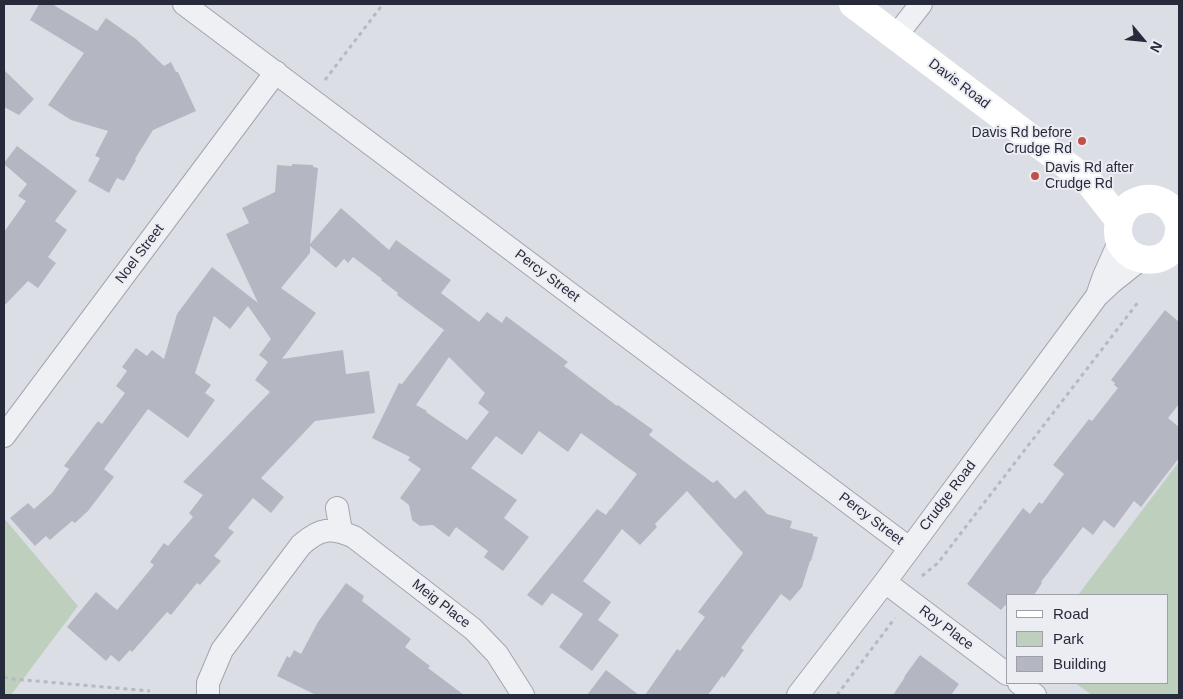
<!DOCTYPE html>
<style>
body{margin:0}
#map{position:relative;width:1183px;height:699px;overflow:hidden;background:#dcdee5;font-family:Helvetica,sans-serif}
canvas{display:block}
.frame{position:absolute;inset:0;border:5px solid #272a3b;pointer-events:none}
.legend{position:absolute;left:1006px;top:594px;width:162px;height:90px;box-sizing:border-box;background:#ecedf3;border:1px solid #9d9fa9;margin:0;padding:6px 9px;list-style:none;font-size:15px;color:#272a3b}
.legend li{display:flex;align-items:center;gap:10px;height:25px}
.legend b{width:25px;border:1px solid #9d9fa9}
.north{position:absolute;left:1118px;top:15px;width:50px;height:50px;-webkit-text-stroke:4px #ecedf3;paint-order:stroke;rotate:118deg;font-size:14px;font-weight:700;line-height:20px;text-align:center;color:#272a3b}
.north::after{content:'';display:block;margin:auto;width:18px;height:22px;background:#272a3b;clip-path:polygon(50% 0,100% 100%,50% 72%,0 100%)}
</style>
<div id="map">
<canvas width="1183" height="699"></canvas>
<div class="frame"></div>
<ul class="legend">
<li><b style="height:6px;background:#fff"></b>Road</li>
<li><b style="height:14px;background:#bfcfbe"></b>Park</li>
<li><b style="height:14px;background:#b4b7c2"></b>Building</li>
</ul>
<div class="north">N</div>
</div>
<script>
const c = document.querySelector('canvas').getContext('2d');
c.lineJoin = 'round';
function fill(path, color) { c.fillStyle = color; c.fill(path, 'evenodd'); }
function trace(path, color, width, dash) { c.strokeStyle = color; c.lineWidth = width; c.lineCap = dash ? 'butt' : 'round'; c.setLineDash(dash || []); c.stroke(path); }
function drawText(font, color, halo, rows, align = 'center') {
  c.font = font + ' Helvetica,sans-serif'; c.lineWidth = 4; c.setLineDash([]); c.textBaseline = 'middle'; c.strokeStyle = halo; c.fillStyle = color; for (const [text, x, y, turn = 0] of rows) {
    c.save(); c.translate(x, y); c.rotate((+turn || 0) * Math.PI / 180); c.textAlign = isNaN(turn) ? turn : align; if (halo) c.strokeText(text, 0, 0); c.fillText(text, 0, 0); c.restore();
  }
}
const green = new Path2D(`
 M 1178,463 L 1179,464 L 1179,695 L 1092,695 L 1075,683 L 1167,683 L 1167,595 L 1078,595 Z
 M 4,518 L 78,606 L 11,695 L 4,695 Z`);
const building = new Path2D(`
 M 39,4 L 52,4 L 97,31 L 106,18 L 136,39 L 164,66 L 171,62 L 176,72 L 178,72 L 196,111 L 153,130 L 135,159 L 136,160 L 124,181 L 117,178 L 109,193 L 88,181 L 100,158 L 95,156 L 108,131 L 71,120 L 48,105 L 84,53 L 30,20 Z
 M 4,70 L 34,99 L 19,115 L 4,107 Z
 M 17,146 L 77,191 L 55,221 L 67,230 L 48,257 L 56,263 L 38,288 L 28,281 L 4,306 L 4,232 L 26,201 L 18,196 L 27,184 L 4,164 L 4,163 Z
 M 292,164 L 313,165 L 313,167 L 318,168 L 310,244 L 341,208 L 389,250 L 396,240 L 451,280 L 441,293 L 479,322 L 487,312 L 502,323 L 506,316 L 568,362 L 564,366 L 617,406 L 618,405 L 653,430 L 649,435 L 713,483 L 717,480 L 735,499 L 745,490 L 767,514 L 792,521 L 790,528 L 813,534 L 813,536 L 818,537 L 811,561 L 810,561 L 802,587 L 790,601 L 781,594 L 741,648 L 744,650 L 724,678 L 722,676 L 708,695 L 645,695 L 677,649 L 680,651 L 705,617 L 698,612 L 743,553 L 687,491 L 655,524 L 657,527 L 640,545 L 622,529 L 583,581 L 611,602 L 598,620 L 619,635 L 592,671 L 559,647 L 583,614 L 552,593 L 542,606 L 527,595 L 597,509 L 606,515 L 610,509 L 610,510 L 637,474 L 581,433 L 568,452 L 539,431 L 522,455 L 496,436 L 471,468 L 517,500 L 504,518 L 529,537 L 503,571 L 484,557 L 488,551 L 456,527 L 449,537 L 433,525 L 420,526 L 412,520 L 409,505 L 400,498 L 421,469 L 408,460 L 410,457 L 372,438 L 399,383 L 402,384 L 444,330 L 397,295 L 398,293 L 381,280 L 382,279 L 353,257 L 348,263 L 344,259 L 336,268 L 310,246 L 310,253 L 281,288 L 316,313 L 282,359 L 343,350 L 346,374 L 369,371 L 375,413 L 315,421 L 261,478 L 284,497 L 271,513 L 253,498 L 228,528 L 234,532 L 214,556 L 221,561 L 200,585 L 197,583 L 171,615 L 167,612 L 132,652 L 130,650 L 119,662 L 111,655 L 106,661 L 67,627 L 96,592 L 117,610 L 154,565 L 150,562 L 164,543 L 168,546 L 193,517 L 189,513 L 203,495 L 183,482 L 270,392 L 255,380 L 268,362 L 259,355 L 271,339 L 248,306 L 230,329 L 214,316 L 195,373 L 211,385 L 205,393 L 215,400 L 188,438 L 148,409 L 104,469 L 114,477 L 88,511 L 75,523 L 72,521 L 50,540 L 46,536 L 35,546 L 10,518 L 28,503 L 34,509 L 52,493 L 69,469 L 64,466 L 98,421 L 102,424 L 125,393 L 116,386 L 127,371 L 122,367 L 136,348 L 147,356 L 152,350 L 164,359 L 177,314 L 212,267 L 258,303 L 226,234 L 249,223 L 242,208 L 275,192 L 277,165 L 292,166 ZM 449,357 L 485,393 L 478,403 L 489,412 L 467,440 L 426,412 L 427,411 L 416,405 Z
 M 1165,310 L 1179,322 L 1179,404 L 1168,418 L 1179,427 L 1179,458 L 1141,507 L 1134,501 L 1114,528 L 1104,520 L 1093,535 L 1083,527 L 1041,582 L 1042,583 L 1034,595 L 1007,595 L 1007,603 L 1001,610 L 967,584 L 1023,508 L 1030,514 L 1039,502 L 1042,504 L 1064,474 L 1053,465 L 1089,419 L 1092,421 L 1118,388 L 1114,385 L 1115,383 L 1111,380 Z
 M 346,583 L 364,596 L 362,601 L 411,639 L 405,647 L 430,666 L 428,668 L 464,695 L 316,695 L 277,676 L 287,656 L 290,658 L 294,650 L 301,654 L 318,622 Z
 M 920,655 L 959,684 L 951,695 L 893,695 L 905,677 L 904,677 Z
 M 606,670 L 639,695 L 587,695 Z`);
const path = new Path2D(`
 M 325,80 L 383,4
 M 922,576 L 938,563 L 1139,301
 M 4,677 L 13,679 L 150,691
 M 837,695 L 895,618`);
const street = new Path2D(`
 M 184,4 L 909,548
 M 896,36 L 921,4
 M 1098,293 L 1104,276 L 1120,240
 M 4,436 L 276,72
 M 337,508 L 341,531
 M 885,582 L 1007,674
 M 1019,683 L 1035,695
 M 208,695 L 208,683 L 222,650 L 301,545 C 320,528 331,527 354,537 L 473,629 L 497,654 L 523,695
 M 798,695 L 885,582 L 1097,296 L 1112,282 L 1141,259`);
const secondary = new Path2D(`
 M 853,4 L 1089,182 L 1119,220
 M 1179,224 C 1173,204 1156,193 1135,202 C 1127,205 1121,214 1119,222 C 1109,266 1177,275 1179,230`);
const markers = [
 [1082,141,5,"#c34f49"],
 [1035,176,5,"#c34f49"]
];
const streetNames = [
 ["Davis Road",959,84,37],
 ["Noel Street",140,254,-53],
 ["Percy Street",547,276,37],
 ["Crudge Road",948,496,-53],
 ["Percy Street",871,519,37],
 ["Meig Place",441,604,38],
 ["Roy Place",946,628,37]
];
const poiNames = [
 ["Davis Rd before",1072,133],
 ["Crudge Rd",1072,149],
 ["Davis Rd after",1045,168,"left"],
 ["Crudge Rd",1045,184,"left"]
];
fill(green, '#bfcfbe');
fill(building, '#b4b7c2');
trace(street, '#a2a4af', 24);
trace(path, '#b7b9c0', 3, [4, 4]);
trace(street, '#eff0f4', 22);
trace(secondary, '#fff', 28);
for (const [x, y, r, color] of markers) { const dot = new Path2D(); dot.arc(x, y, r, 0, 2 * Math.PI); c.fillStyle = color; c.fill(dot); trace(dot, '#ecedf3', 2); }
drawText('14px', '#272a3b', '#ecedf3', streetNames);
drawText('14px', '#272a3b', '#ecedf3', poiNames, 'right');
</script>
